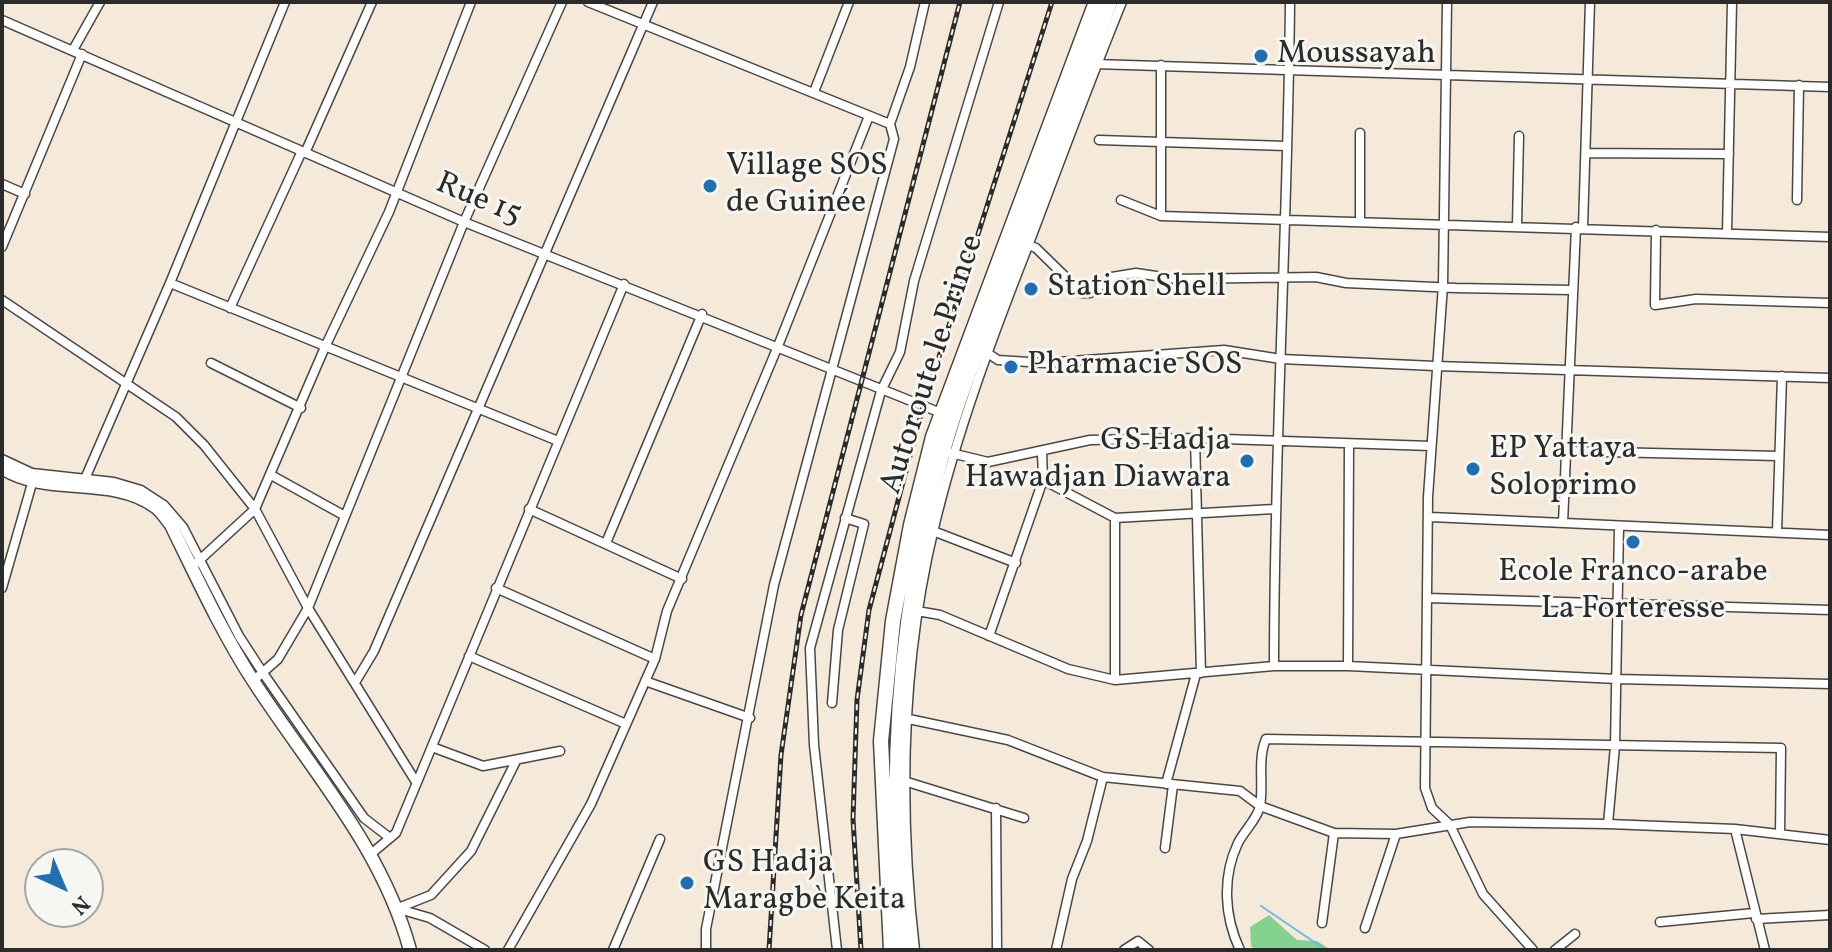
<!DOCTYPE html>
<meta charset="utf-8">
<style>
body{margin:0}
#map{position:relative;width:1832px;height:952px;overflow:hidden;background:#f5eada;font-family:Vollkorn,serif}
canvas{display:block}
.frame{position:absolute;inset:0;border:4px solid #2b2b2b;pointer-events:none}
.north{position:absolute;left:24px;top:848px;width:80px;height:80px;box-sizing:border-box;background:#f6f6f2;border:2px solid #a5a5a2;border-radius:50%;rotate:136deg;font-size:22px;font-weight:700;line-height:32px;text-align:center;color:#2b2b2b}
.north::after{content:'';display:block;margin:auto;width:28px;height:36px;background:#1f6fb2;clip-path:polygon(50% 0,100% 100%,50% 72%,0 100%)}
</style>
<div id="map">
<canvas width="1832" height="952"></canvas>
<div class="frame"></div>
<div class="north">N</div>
</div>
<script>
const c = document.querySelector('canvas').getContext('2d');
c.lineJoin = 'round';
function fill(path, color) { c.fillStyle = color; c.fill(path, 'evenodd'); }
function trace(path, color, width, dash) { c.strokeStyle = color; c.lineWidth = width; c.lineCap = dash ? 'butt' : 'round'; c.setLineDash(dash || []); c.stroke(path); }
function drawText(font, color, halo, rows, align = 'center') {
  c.font = font + ' Vollkorn,serif'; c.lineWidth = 6; c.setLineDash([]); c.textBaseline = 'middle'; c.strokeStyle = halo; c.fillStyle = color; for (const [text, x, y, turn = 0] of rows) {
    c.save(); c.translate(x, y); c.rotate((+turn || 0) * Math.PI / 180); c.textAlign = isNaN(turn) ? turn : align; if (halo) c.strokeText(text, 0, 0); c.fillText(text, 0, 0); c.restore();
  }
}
const green = new Path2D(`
 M 1269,915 L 1297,940 L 1317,941 L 1331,950 L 1257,950 L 1251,946 L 1250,927 Z`);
const stream = new Path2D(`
 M 1261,906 L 1326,950`);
const street = new Path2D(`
 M 588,2 L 890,124
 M 1447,2 L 1443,285 L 1428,497 L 1425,788 L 1432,808 L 1450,825 L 1483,894 L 1533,950
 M 2,20 L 464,222 L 941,413
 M 73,50 L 100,2
 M 1095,64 L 1830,87
 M 1161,65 L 1161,216
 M 814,92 L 849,2
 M 1360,133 L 1360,220
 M 1099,140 L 1286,146
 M 305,153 L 372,2
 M 1586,153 L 1729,154
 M 2,184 L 25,194
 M 1121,200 L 1161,216 L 1830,237
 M 1797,200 L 1799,85
 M 1517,225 L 1519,136
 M 1583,227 L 1590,2
 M 1656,230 L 1655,305 L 1696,299 L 1830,303
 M 1727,233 L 1732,2
 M 1026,244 L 1036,248 L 1082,293 L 1090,293 L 1112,277 L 1136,273 L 1176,279 L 1316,277 L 1346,283 L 1456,288 L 1571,290
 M 2,247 L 82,54
 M 170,283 L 558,441
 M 2,300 L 176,417 L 204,445 L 255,509 L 308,608 L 416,782
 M 230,308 L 302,151
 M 983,350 L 998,360 L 1044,363 L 1224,350 L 1281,359 L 1435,366 L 1830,378
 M 211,363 L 301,408
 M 1195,438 L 1201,673
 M 1567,451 L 1778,456
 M 951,453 L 988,462 L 1090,440 L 1195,438 L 1431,446
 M 2,459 L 32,473 L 114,482 L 141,490 L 164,505 L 183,527 L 239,636 L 263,673 L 364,818 L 390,838
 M 271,475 L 345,516
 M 1043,480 L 1115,518 L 1274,509
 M 84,481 L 170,283 L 285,2
 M 529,509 L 682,579
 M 1431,517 L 1830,535
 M 1115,518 L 1115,680
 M 1563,523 L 1576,227
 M 933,531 L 1016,563
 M 1777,532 L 1782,376
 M 606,543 L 702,314
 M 192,567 L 255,509 L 325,347 L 389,212 L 471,2
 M 2,588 L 33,480
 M 496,588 L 655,659
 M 1428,598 L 1830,610
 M 917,611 L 940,615 L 1068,669 L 1115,680 L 1274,666 L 1348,666 L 1617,679 L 1830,684
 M 989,636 L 1043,480 L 1042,452
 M 469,656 L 626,724
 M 1274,666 C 1274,445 1288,224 1290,2
 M 1348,666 L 1349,445
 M 253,681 L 278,659 L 308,608 L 464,222 L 562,2
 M 356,681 L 374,651 L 653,2
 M 645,681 L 750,718
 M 832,703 L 838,630 L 864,524 L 845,518
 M 904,718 L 1008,740 L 1103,777 L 1240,791 L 1260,806 L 1334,833 L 1396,834 L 1470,822 L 1608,824 L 1735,829 L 1830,840
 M 432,747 L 483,766 L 560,751
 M 904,781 L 1024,818
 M 1166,784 L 1196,674
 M 996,808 L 997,950
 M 1608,824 L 1615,746 L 1619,526
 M 1735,829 L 1765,950
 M 1165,848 L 1173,785
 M 372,853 L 396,833 L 624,284
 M 398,908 L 431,895 L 471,851 L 516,761
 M 399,909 L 430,918 L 485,950
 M 1756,919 L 1830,915
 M 1660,922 L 1754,913
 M 1322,923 L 1334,833
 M 1365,928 L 1396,834
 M 508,950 L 591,804 L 655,659 L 667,611 L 778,346 L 869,116
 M 613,950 L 660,839
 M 706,950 L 706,929 L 774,585 L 894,139 L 890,124 L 910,67 L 925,2
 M 837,950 L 814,745 L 810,648 L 881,391 L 900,352 L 914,281 L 999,2
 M 915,950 C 899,810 901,665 934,528 C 957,431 992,338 1028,246 C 1059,164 1089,83 1122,2
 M 1056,950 L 1072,879 L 1087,841 L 1103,777
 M 1124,950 L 1138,941 L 1149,950
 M 1240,950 C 1224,916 1222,877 1238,843 C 1244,831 1258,818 1260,806 C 1264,785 1257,759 1266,739 L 1781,748 L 1780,834
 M 1555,950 L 1575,934`);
const secondary = new Path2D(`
 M 2,468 C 46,497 111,475 154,506 C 161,510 166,519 171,525 C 197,578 222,633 254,682 C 311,770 382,847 410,950`);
const primary = new Path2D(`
 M 891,950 L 881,741 L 893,621 L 911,525 L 933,437 L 1096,2
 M 905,950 C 887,783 898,613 943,451 C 958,397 980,344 1000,291 C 1036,194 1073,98 1110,2`);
const rail = new Path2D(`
 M 769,950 L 781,755 L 801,615 L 960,2
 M 861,950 L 853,819 L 857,700 L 869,610 L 923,407 L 1052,2`);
const markers = [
 [1261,56,8,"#1f6fb2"],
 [710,186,8,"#1f6fb2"],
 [1031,289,8,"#1f6fb2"],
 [1011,367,8,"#1f6fb2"],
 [1247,461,8,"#1f6fb2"],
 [1473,469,8,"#1f6fb2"],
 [1633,542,8,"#1f6fb2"],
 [687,883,8,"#1f6fb2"]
];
const poiNames = [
 ["Moussayah",1277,56],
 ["Village SOS",726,168],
 ["de Guinée",726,205],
 ["Station Shell",1047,289],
 ["Pharmacie SOS",1027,367],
 ["GS Hadja",1231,443,"right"],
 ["Hawadjan Diawara",1231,480,"right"],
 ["EP Yattaya",1489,451],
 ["Soloprimo",1489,488],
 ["Ecole Franco-arabe",1633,574,"center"],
 ["La Forteresse",1633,611,"center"],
 ["GS Hadja",703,865],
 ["Maragbè Keita",703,902]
];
const streetNames = [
 ["Rue 15",478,201,23],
 ["Autoroute le Prince",934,365,-72]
];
fill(green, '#85d18e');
trace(stream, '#6bbbe6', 2);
trace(street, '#494845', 11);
trace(secondary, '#494845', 15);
trace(primary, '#494845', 17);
trace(street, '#fff', 8);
trace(secondary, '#fff', 12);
trace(primary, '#fff', 14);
trace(rail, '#2b2b2b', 5);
trace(rail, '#f6f6f2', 2, [6]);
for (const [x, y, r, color] of markers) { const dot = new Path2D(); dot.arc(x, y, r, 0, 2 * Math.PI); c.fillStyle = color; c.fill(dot); trace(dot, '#f6f6f2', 3); }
drawText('32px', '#2b2b2b', '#f6f6f2', poiNames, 'left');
drawText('32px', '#2b2b2b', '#f6f6f2', streetNames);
</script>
